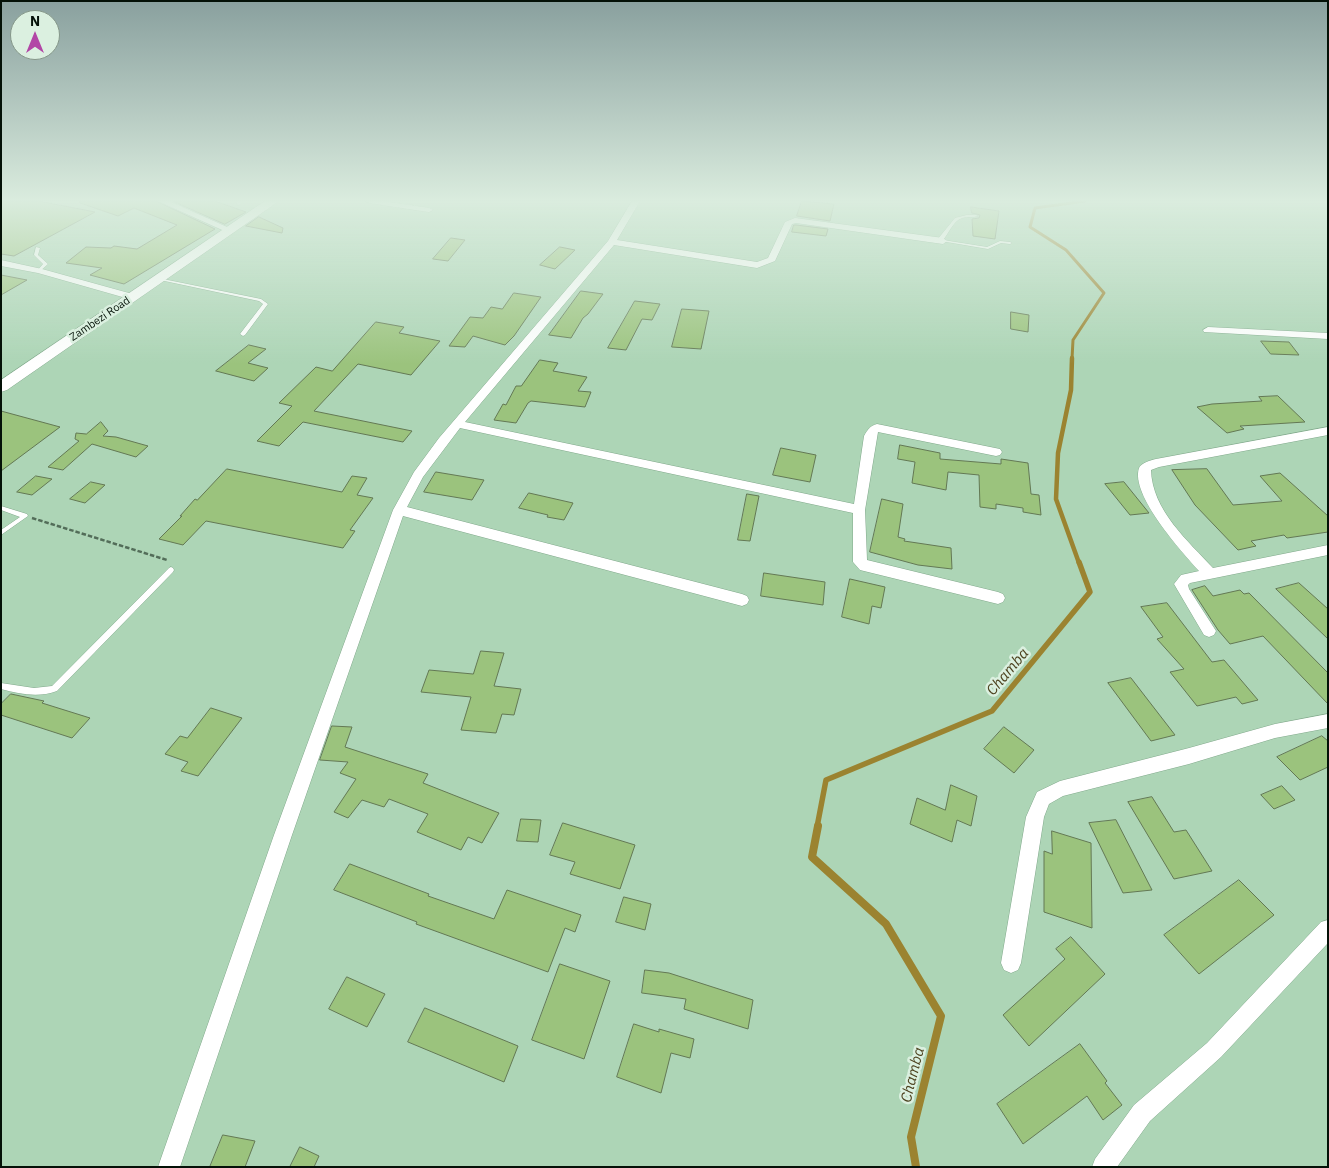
<!DOCTYPE html>
<style>
body{margin:0}
#map{position:relative;width:1329px;height:1168px;overflow:hidden;background:#add5b6;font-family:"IBM Plex Sans",sans-serif}
canvas{display:block}
.frame{position:absolute;inset:0;border:2px solid #041107;pointer-events:none}
.north{position:absolute;left:10px;top:10px;width:50px;height:50px;box-sizing:border-box;background:#dbf0e0;border:1px solid #859789;border-radius:50%;rotate:0deg;font-size:14px;font-weight:700;line-height:20px;text-align:center;color:#041107}
.north::after{content:'';display:block;margin:auto;width:18px;height:22px;background:#b246a6;clip-path:polygon(50% 0,100% 100%,50% 72%,0 100%)}
</style>
<div id="map">
<canvas width="1329" height="1168"></canvas>
<div class="frame"></div>
<div class="north">N</div>
</div>
<script>
const c = document.querySelector('canvas').getContext('2d');
c.lineJoin = 'round';
function trace(path, color, width, dash) { c.strokeStyle = color; c.lineWidth = width; c.lineCap = dash ? 'butt' : 'round'; c.setLineDash(dash || []); c.stroke(path); }
function fill(path, color) { c.fillStyle = color; c.fill(path, 'evenodd'); }
function drawText(font, color, halo, rows, align = 'center') {
  c.font = font + ' "IBM Plex Sans",sans-serif'; c.lineWidth = 5; c.setLineDash([]); c.textBaseline = 'middle'; c.strokeStyle = halo; c.fillStyle = color; for (const [text, x, y, turn = 0] of rows) {
    c.save(); c.translate(x, y); c.rotate((+turn || 0) * Math.PI / 180); c.textAlign = isNaN(turn) ? turn : align; if (halo) c.strokeText(text, 0, 0); c.fillText(text, 0, 0); c.restore();
  }
}
const streamFar3 = new Path2D(`
 M 1072,359 L 1073,340 L 1104,293 L 1066,250 L 1030,227 L 1035,208 L 1085,201`);
const streamFar2 = new Path2D(`
 M 1072,358 L 1071,390 L 1058,453 L 1056,499 L 1079,563`);
const streamFar1 = new Path2D(`
 M 817,827 L 826,780 L 992,711 L 1090,592 L 1079,562`);
const stream = new Path2D(`
 M 818,826 L 812,857 L 886,924 L 941,1016 L 911,1137 L 916,1167`);
const building = new Path2D(`
 M 1,201 L 39,201 L 95,212 L 14,256 L 1,254 Z
 M 80,201 L 156,201 L 215,229 L 124,284 L 90,275 L 102,268 L 66,263 L 86,247 L 111,248 L 114,246 L 137,249 L 177,225 L 134,208 L 118,216 L 80,203 Z
 M 173,201 L 215,201 L 246,212 L 225,224 Z
 M 802,201 L 834,204 L 830,221 L 797,216 Z
 M 971,207 L 999,211 L 995,239 L 973,236 L 972,219 L 979,218 L 980,215 L 972,213 Z
 M 259,217 L 283,228 L 282,233 L 246,226 Z
 M 794,225 L 796,225 L 828,229 L 826,236 L 792,232 Z
 M 451,238 L 465,240 L 448,261 L 433,259 Z
 M 560,247 L 575,250 L 555,269 L 540,265 Z
 M 1,275 L 27,280 L 1,295 Z
 M 581,291 L 603,294 L 588,314 L 583,318 L 571,338 L 549,335 Z
 M 514,293 L 541,297 L 514,336 L 505,345 L 473,336 L 465,347 L 449,346 L 470,317 L 483,318 L 491,307 L 502,309 Z
 M 635,301 L 660,304 L 652,320 L 642,319 L 626,350 L 608,348 Z
 M 682,309 L 709,311 L 701,349 L 672,347 Z
 M 1011,312 L 1029,315 L 1028,332 L 1011,329 Z
 M 376,322 L 404,327 L 399,333 L 440,341 L 411,375 L 358,364 L 314,411 L 412,431 L 403,442 L 303,422 L 279,446 L 257,441 L 292,406 L 279,403 L 316,367 L 332,371 Z
 M 1261,341 L 1289,342 L 1299,355 L 1271,354 Z
 M 249,345 L 266,349 L 248,363 L 268,368 L 254,381 L 216,371 Z
 M 540,360 L 558,363 L 553,371 L 587,377 L 578,391 L 591,392 L 585,407 L 531,401 L 528,403 L 516,423 L 494,420 L 503,404 L 506,405 L 516,386 L 521,386 Z
 M 1278,396 L 1305,422 L 1240,426 L 1244,429 L 1227,433 L 1197,407 L 1212,404 L 1262,401 L 1259,397 Z
 M 1,411 L 60,427 L 1,471 Z
 M 101,422 L 108,431 L 103,436 L 116,437 L 148,446 L 136,457 L 92,444 L 63,470 L 48,467 L 79,441 L 75,439 L 76,433 L 86,434 Z
 M 900,445 L 940,453 L 940,459 L 1001,464 L 1001,459 L 1028,463 L 1031,494 L 1039,495 L 1041,515 L 1023,512 L 1023,508 L 996,504 L 996,509 L 980,507 L 979,475 L 948,472 L 946,490 L 912,483 L 915,462 L 898,459 Z
 M 781,448 L 816,455 L 810,482 L 773,475 Z
 M 227,469 L 342,492 L 352,476 L 367,478 L 357,495 L 373,498 L 350,530 L 355,531 L 343,548 L 206,521 L 183,545 L 159,539 L 182,516 L 180,516 L 195,499 L 197,500 Z
 M 1207,469 L 1233,505 L 1282,501 L 1260,476 L 1280,473 L 1328,516 L 1328,532 L 1287,538 L 1284,535 L 1251,541 L 1256,546 L 1238,550 L 1195,505 L 1172,470 Z
 M 436,472 L 484,480 L 472,500 L 424,492 Z
 M 36,476 L 52,479 L 32,495 L 17,492 Z
 M 91,482 L 105,485 L 85,503 L 70,499 Z
 M 1124,482 L 1149,513 L 1130,515 L 1105,484 Z
 M 529,493 L 573,503 L 564,520 L 547,517 L 548,515 L 519,508 Z
 M 747,494 L 759,496 L 750,541 L 738,540 Z
 M 882,499 L 903,504 L 898,537 L 905,539 L 904,541 L 951,548 L 952,569 L 918,565 L 870,552 Z
 M 764,573 L 825,582 L 823,605 L 761,596 Z
 M 850,579 L 885,587 L 881,608 L 872,606 L 869,624 L 842,617 Z
 M 1299,583 L 1328,609 L 1328,639 L 1276,589 Z
 M 1205,586 L 1213,596 L 1240,590 L 1244,594 L 1249,593 L 1328,673 L 1328,704 L 1263,636 L 1230,644 L 1218,630 L 1192,590 Z
 M 1167,603 L 1212,662 L 1224,660 L 1258,700 L 1242,704 L 1236,697 L 1197,706 L 1170,672 L 1184,669 L 1157,639 L 1163,637 L 1141,607 Z
 M 481,651 L 504,653 L 494,686 L 521,689 L 514,715 L 502,714 L 496,733 L 461,730 L 471,697 L 421,692 L 429,670 L 473,674 Z
 M 1131,678 L 1175,735 L 1151,741 L 1108,683 Z
 M 11,694 L 44,701 L 42,703 L 90,718 L 72,738 L 1,715 L 1,704 Z
 M 211,708 L 242,718 L 198,776 L 181,771 L 188,762 L 165,754 L 180,736 L 187,738 Z
 M 332,726 L 352,727 L 345,747 L 428,774 L 423,783 L 499,813 L 482,843 L 468,837 L 461,850 L 417,832 L 428,814 L 389,799 L 384,807 L 362,800 L 348,818 L 334,812 L 356,779 L 340,773 L 348,762 L 320,760 Z
 M 1004,727 L 1034,750 L 1014,773 L 984,749 Z
 M 1322,736 L 1328,741 L 1328,767 L 1300,780 L 1277,757 Z
 M 951,785 L 977,796 L 971,826 L 957,820 L 952,842 L 910,824 L 917,798 L 945,810 Z
 M 1282,786 L 1295,800 L 1274,809 L 1261,795 Z
 M 1152,797 L 1174,832 L 1186,830 L 1212,871 L 1174,879 L 1128,802 Z
 M 521,819 L 541,820 L 538,842 L 517,841 Z
 M 1116,820 L 1152,890 L 1123,893 L 1089,823 Z
 M 563,823 L 635,845 L 620,889 L 570,874 L 575,862 L 550,855 Z
 M 1052,831 L 1091,843 L 1092,928 L 1044,912 L 1044,851 L 1052,854 Z
 M 350,864 L 429,894 L 428,896 L 494,919 L 507,890 L 581,915 L 575,932 L 565,928 L 548,972 L 416,924 L 417,922 L 334,890 Z
 M 1239,880 L 1274,915 L 1199,974 L 1164,935 Z
 M 624,897 L 651,904 L 645,930 L 616,922 Z
 M 1071,937 L 1105,974 L 1029,1046 L 1003,1015 L 1065,959 L 1056,949 Z
 M 560,964 L 610,981 L 584,1059 L 532,1040 Z
 M 645,970 L 669,973 L 753,1000 L 748,1029 L 684,1009 L 686,999 L 642,993 Z
 M 347,977 L 385,994 L 367,1027 L 329,1009 Z
 M 425,1008 L 518,1046 L 504,1082 L 408,1042 Z
 M 634,1024 L 659,1032 L 659,1029 L 694,1039 L 690,1058 L 671,1053 L 661,1093 L 617,1077 Z
 M 1080,1044 L 1107,1081 L 1105,1083 L 1122,1105 L 1103,1120 L 1087,1096 L 1023,1144 L 997,1104 Z
 M 223,1135 L 255,1141 L 245,1167 L 210,1167 Z
 M 300,1147 L 319,1156 L 314,1167 L 290,1167 Z`);
const path = new Path2D(`
 M 32,518 L 167,560`);
const service = new Path2D(`
 M 235,201 L 239,201 L 241,204 L 238,205 Z
 M 967,215 L 976,215 L 978,216 C 973,218 967,216 962,218 C 953,221 949,233 943,240 L 987,247 L 1000,241 L 1010,242 L 1012,243 L 1010,244 L 1001,243 L 988,249 L 941,241 L 937,242 L 937,240 L 955,218 Z
 M 36,247 L 40,248 L 38,255 L 48,264 L 39,272 L 37,271 L 43,264 L 34,255 Z
 M 158,278 L 261,299 L 268,304 L 245,335 L 243,336 L 240,334 L 263,304 L 259,301 L 160,280 L 158,280 Z
 M 1,506 L 27,514 L 28,516 L 1,535 L 1,530 L 20,517 L 1,510 Z
 M 171,567 L 173,568 L 174,570 L 173,572 L 57,691 C 38,698 20,694 1,689 L 1,683 L 34,688 L 52,686 L 169,568 Z`);
const minor = new Path2D(`
 M 158,201 L 169,201 L 236,231 L 229,233 Z
 M 365,201 L 384,201 L 429,208 L 433,210 L 429,212 L 369,203 Z
 M 632,201 L 640,201 L 617,240 L 757,262 L 768,258 L 785,222 L 795,218 L 943,238 L 947,241 L 943,244 L 796,223 L 792,224 L 775,261 L 757,268 L 614,245 L 465,422 L 854,504 L 864,436 C 868,429 870,426 877,424 L 1000,449 L 1002,452 L 1000,455 L 996,456 L 878,432 L 865,510 L 867,560 L 998,592 L 1003,594 L 1005,598 L 1003,602 L 998,604 L 860,570 L 853,562 L 853,513 L 460,428 L 423,477 L 407,507 L 742,594 L 747,596 L 749,600 L 747,604 L 742,606 L 403,516 L 292,835 L 180,1167 L 158,1167 L 274,835 L 393,510 L 414,472 L 439,438 L 608,241 Z
 M 1,260 L 42,269 L 136,295 L 138,297 L 133,300 L 38,273 L 1,266 Z
 M 1208,327 L 1328,333 L 1328,339 L 1204,332 L 1203,330 Z
 M 1328,427 L 1328,435 L 1159,467 L 1151,470 C 1152,510 1188,541 1213,568 L 1328,545 L 1328,555 L 1190,583 L 1188,585 L 1189,589 L 1216,631 L 1214,635 L 1209,637 L 1204,635 L 1174,584 L 1181,575 L 1199,571 C 1182,552 1130,495 1139,468 C 1141,463 1151,460 1156,459 Z
 M 1328,714 L 1328,728 L 1275,738 L 1189,764 L 1063,796 L 1049,804 L 1044,817 L 1021,963 L 1018,970 L 1011,973 L 1004,970 L 1001,963 L 1026,817 L 1037,792 L 1060,781 L 1189,748 L 1275,724 Z
 M 1328,920 L 1328,943 L 1221,1057 L 1150,1121 L 1117,1167 L 1092,1167 L 1095,1159 L 1134,1105 L 1207,1043 L 1321,922 Z`);
const secondary = new Path2D(`
 M 265,201 L 279,201 L 7,390 L 1,392 L 1,380 Z`);
const farStreetnames = [
 ["Zambezi Road",100,319,-34]
];
const waterNames = [
 ["Chamba",1008,672,-50],
 ["Chamba",913,1075,-76]
];
trace(streamFar3, '#9b8330', 3);
trace(streamFar2, '#9b8330', 4.5);
trace(streamFar1, '#9b8330', 5.5);
trace(stream, '#9b8330', 8);
fill(building, '#9bc37d');
trace(building, '#637854', 1);
trace(service, '#81a88b', 1);
trace(minor, '#81a88b', 1);
trace(secondary, '#81a88b', 1);
trace(path, '#536d59', 2.5, [4.5, 2]);
fill(service, '#fff');
fill(minor, '#fff');
fill(secondary, '#fff');
const sky = c.createLinearGradient(0, 0, 0, 364);
sky.addColorStop(0, '#89a09e');
sky.addColorStop(0.55, '#daecde');
sky.addColorStop(1, '#daecde00');
c.fillStyle = sky;
c.fillRect(0, 0, 1329, 364);
drawText('11px', '#041107', '#dbf0e0', farStreetnames);
drawText('italic 15px', '#4d421f', '#dbf0e0', waterNames);
</script>
